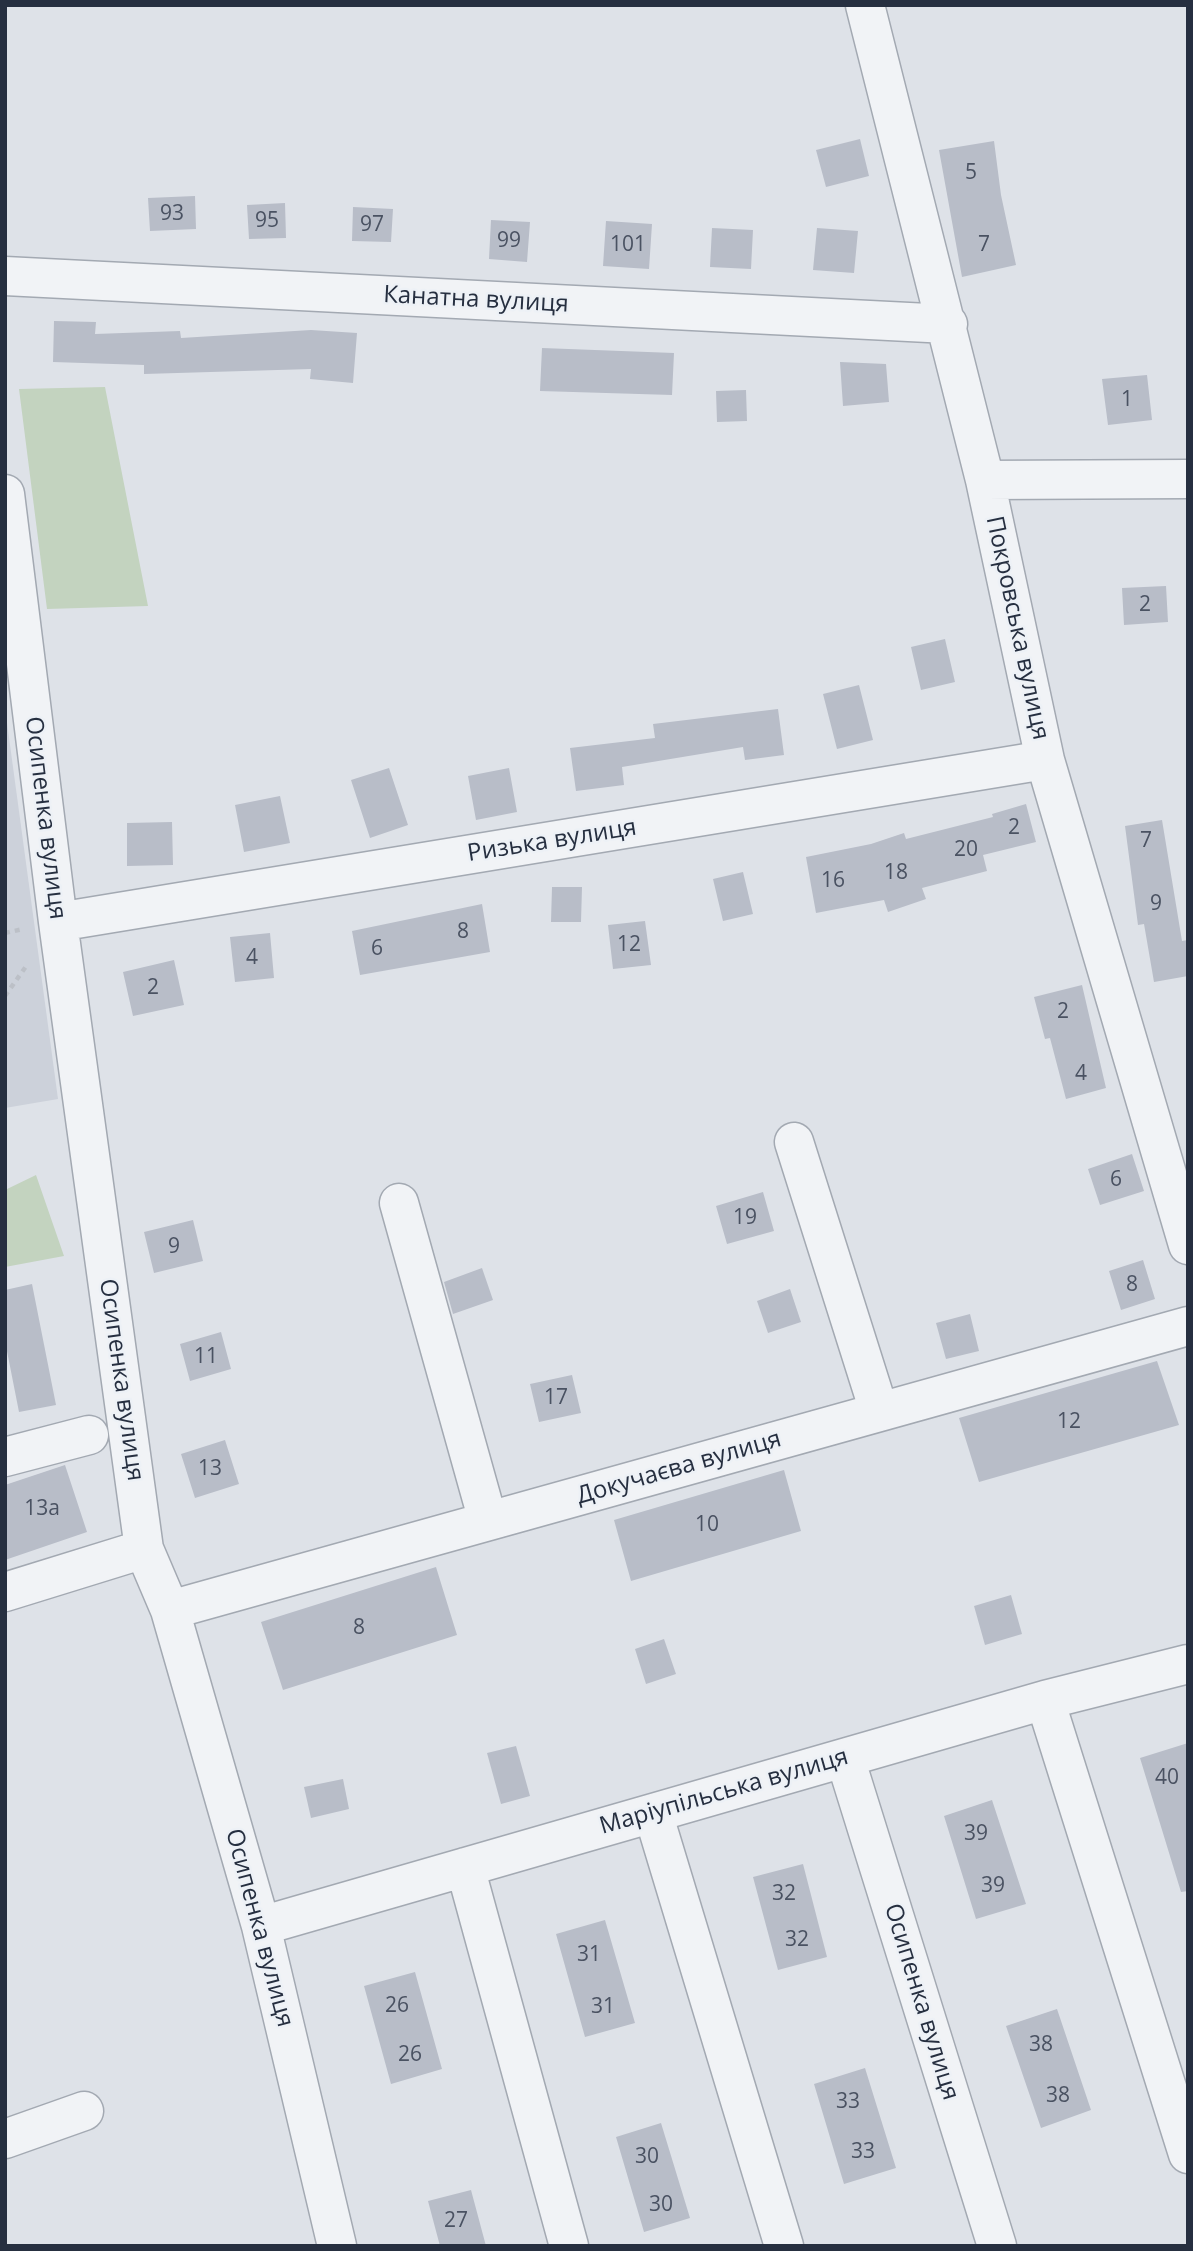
<!DOCTYPE html>
<meta charset="utf-8">
<style>
body{margin:0}
#map{position:relative;width:1193px;height:2251px;overflow:hidden;background:#dee2e8;font-family:"Open Sans",sans-serif}
canvas{display:block}
.frame{position:absolute;inset:0;border:7px solid #262f40;pointer-events:none}
</style>
<div id="map">
<canvas width="1193" height="2251"></canvas>
<div class="frame"></div>
</div>
<script>
const c = document.querySelector('canvas').getContext('2d');
c.lineJoin = 'round';
function fill(path, color) { c.fillStyle = color; c.fill(path, 'evenodd'); }
function trace(path, color, width, dash) { c.strokeStyle = color; c.lineWidth = width; c.lineCap = dash ? 'butt' : 'round'; c.setLineDash(dash || []); c.stroke(path); }
function drawText(font, color, halo, rows, align = 'center') {
  c.font = font + ' "Open Sans",sans-serif'; c.lineWidth = 5; c.setLineDash([]); c.textBaseline = 'middle'; c.strokeStyle = halo; c.fillStyle = color; for (const [text, x, y, turn = 0] of rows) {
    c.save(); c.translate(x, y); c.rotate((+turn || 0) * Math.PI / 180); c.textAlign = isNaN(turn) ? turn : align; if (halo) c.strokeText(text, 0, 0); c.fillText(text, 0, 0); c.restore();
  }
}
const built = new Path2D(`
 M 5,708 L 58,1099 L 5,1108 Z`);
const green = new Path2D(`
 M 105,387 L 148,606 L 47,609 L 19,389 Z
 M 36,1175 L 64,1256 L 5,1267 L 5,1190 Z`);
const building = new Path2D(`
 M 860,139 L 869,176 L 826,187 L 816,150 Z
 M 994,141 L 1001,195 L 1016,265 L 962,277 L 939,150 Z
 M 195,196 L 196,229 L 150,231 L 148,198 Z
 M 285,203 L 286,238 L 249,239 L 247,205 Z
 M 353,207 L 393,209 L 391,242 L 352,241 Z
 M 491,220 L 530,222 L 527,262 L 489,259 Z
 M 606,221 L 652,224 L 649,269 L 603,266 Z
 M 712,228 L 753,230 L 751,269 L 710,267 Z
 M 817,228 L 858,231 L 854,273 L 813,270 Z
 M 54,321 L 96,322 L 95,334 L 180,331 L 181,338 L 311,330 L 357,333 L 353,383 L 310,379 L 311,369 L 144,374 L 144,365 L 53,362 Z
 M 542,348 L 674,353 L 672,395 L 540,391 Z
 M 840,362 L 886,364 L 889,402 L 843,406 Z
 M 1147,375 L 1152,420 L 1108,425 L 1102,379 Z
 M 746,390 L 747,421 L 717,422 L 716,391 Z
 M 1166,586 L 1168,622 L 1124,625 L 1122,588 Z
 M 945,639 L 955,682 L 921,690 L 911,647 Z
 M 859,685 L 873,740 L 837,749 L 823,694 Z
 M 778,709 L 784,755 L 745,760 L 743,747 L 622,767 L 624,785 L 576,791 L 570,748 L 655,738 L 653,724 Z
 M 389,768 L 408,825 L 370,838 L 351,780 Z
 M 509,768 L 517,812 L 476,820 L 468,776 Z
 M 280,796 L 290,843 L 244,852 L 235,805 Z
 M 1026,804 L 1036,842 L 983,855 L 987,871 L 922,888 L 926,899 L 888,912 L 884,900 L 816,913 L 806,857 L 871,844 L 904,833 L 906,839 L 993,817 L 992,814 Z
 M 1162,820 L 1182,941 L 1188,940 L 1188,976 L 1154,982 L 1144,924 L 1138,925 L 1125,826 Z
 M 172,822 L 173,865 L 127,866 L 127,823 Z
 M 743,872 L 753,914 L 723,921 L 713,879 Z
 M 552,887 L 582,887 L 581,922 L 551,922 Z
 M 482,904 L 490,952 L 360,975 L 352,931 Z
 M 645,921 L 651,965 L 613,969 L 608,925 Z
 M 270,933 L 274,978 L 235,982 L 230,937 Z
 M 174,960 L 184,1005 L 133,1016 L 123,972 Z
 M 1082,985 L 1106,1088 L 1066,1099 L 1050,1038 L 1045,1039 L 1034,997 Z
 M 1132,1154 L 1144,1191 L 1100,1205 L 1088,1169 Z
 M 763,1192 L 774,1231 L 727,1244 L 716,1206 Z
 M 193,1220 L 203,1261 L 154,1273 L 144,1232 Z
 M 1143,1260 L 1155,1299 L 1121,1310 L 1109,1271 Z
 M 482,1268 L 493,1300 L 453,1314 L 444,1282 Z
 M 32,1284 L 56,1405 L 19,1412 L 5,1341 L 5,1290 Z
 M 790,1289 L 801,1322 L 768,1333 L 757,1301 Z
 M 970,1314 L 979,1351 L 946,1359 L 936,1323 Z
 M 221,1332 L 231,1369 L 190,1381 L 180,1344 Z
 M 1157,1361 L 1179,1425 L 979,1482 L 959,1418 Z
 M 572,1375 L 581,1413 L 539,1422 L 530,1384 Z
 M 225,1440 L 239,1484 L 195,1498 L 181,1454 Z
 M 65,1465 L 87,1532 L 5,1560 L 5,1485 Z
 M 784,1470 L 801,1531 L 631,1581 L 614,1520 Z
 M 436,1567 L 457,1635 L 283,1690 L 261,1622 Z
 M 1011,1595 L 1022,1634 L 985,1645 L 974,1606 Z
 M 664,1639 L 676,1674 L 646,1684 L 635,1649 Z
 M 1188,1743 L 1188,1891 L 1181,1892 L 1140,1758 Z
 M 516,1746 L 530,1796 L 501,1804 L 487,1753 Z
 M 343,1779 L 349,1809 L 311,1818 L 304,1787 Z
 M 992,1800 L 1026,1904 L 976,1919 L 944,1816 Z
 M 803,1864 L 827,1957 L 778,1970 L 753,1877 Z
 M 605,1920 L 635,2023 L 585,2037 L 556,1934 Z
 M 415,1972 L 442,2069 L 391,2084 L 364,1986 Z
 M 1057,2009 L 1091,2110 L 1041,2128 L 1006,2026 Z
 M 865,2068 L 896,2168 L 844,2184 L 814,2084 Z
 M 661,2123 L 690,2218 L 644,2232 L 616,2137 Z
 M 471,2190 L 486,2246 L 440,2246 L 428,2201 Z`);
const path = new Path2D(`
 M 5,933 L 23,929
 M 5,996 L 27,965`);
const minor = new Path2D(`
 M 865,5 L 985,480 L 1045,760 L 1188,1245
 M 5,276 L 948,324
 M 985,480 L 1188,479
 M 5,494 L 58,922 L 144,1549 L 170,1610 L 261,1926 L 337,2246
 M 58,922 L 1045,760
 M 794,1142 L 879,1411
 M 399,1203 L 488,1521
 M 5,1457 L 89,1435
 M 5,1592 L 144,1549
 M 170,1610 L 1188,1326
 M 1045,1700 L 1188,2154
 M 845,1758 L 997,2246
 M 653,1813 L 784,2246
 M 465,1867 L 569,2246
 M 261,1926 L 1045,1700 L 1188,1664
 M 5,2139 L 84,2111`);
const numberNames = [
 ["5",971,173],
 ["93",172,214],
 ["95",267,221],
 ["97",372,225],
 ["99",509,241],
 ["101",628,245],
 ["7",984,245],
 ["1",1127,400],
 ["2",1145,605],
 ["2",1014,828],
 ["7",1146,841],
 ["20",966,850],
 ["18",896,873],
 ["16",833,881],
 ["9",1156,904],
 ["8",463,932],
 ["12",629,945],
 ["6",377,949],
 ["4",252,958],
 ["2",153,988],
 ["2",1063,1012],
 ["4",1081,1074],
 ["6",1116,1180],
 ["19",745,1218],
 ["9",174,1247],
 ["8",1132,1285],
 ["11",206,1357],
 ["17",556,1398],
 ["12",1069,1422],
 ["13",210,1469],
 ["13а",42,1509],
 ["10",707,1525],
 ["8",359,1628],
 ["40",1167,1778],
 ["39",976,1834],
 ["39",993,1886],
 ["32",784,1894],
 ["32",797,1940],
 ["31",589,1955],
 ["26",397,2006],
 ["31",603,2007],
 ["38",1041,2045],
 ["26",410,2055],
 ["38",1058,2096],
 ["33",848,2102],
 ["33",863,2152],
 ["30",647,2157],
 ["30",661,2205],
 ["27",456,2221]
];
const streetNames = [
 ["Канатна вулиця",476,300,3],
 ["Покровська вулиця",1017,628,78],
 ["Осипенка вулиця",45,818,83],
 ["Ризька вулиця",552,841,-9],
 ["Осипенка вулиця",121,1380,82],
 ["Докучаєва вулиця",679,1468,-16],
 ["Маріупільська вулиця",724,1792,-16],
 ["Осипенка вулиця",259,1928,75],
 ["Осипенка вулиця",921,2002,73]
];
fill(built, '#ccd1da');
fill(green, '#c3d3bf');
fill(building, '#b8bdc8');
trace(minor, '#a3a9b2', 41);
trace(path, '#bcc0c7', 4.5, [5, 5]);
trace(minor, '#f1f3f6', 38);
drawText('21px', '#4a5262', null, numberNames);
drawText('24px', '#262f40', '#edf1f6', streetNames);
</script>
